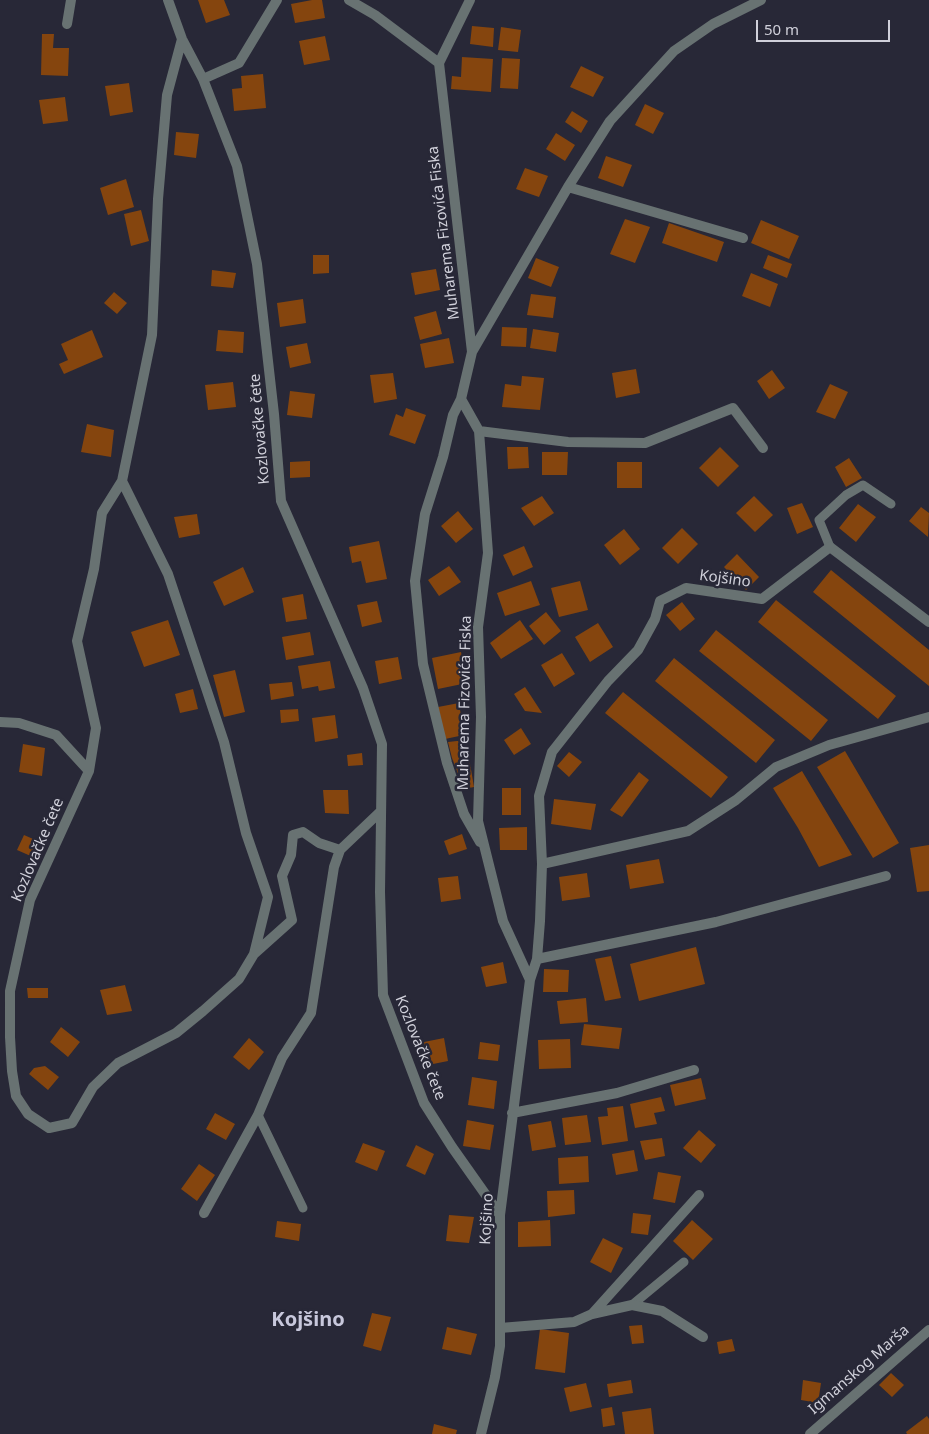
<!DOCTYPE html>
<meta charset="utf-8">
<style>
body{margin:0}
#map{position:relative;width:929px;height:1434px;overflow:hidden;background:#282837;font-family:"Noto Sans",sans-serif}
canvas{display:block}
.scale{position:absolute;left:756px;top:20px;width:134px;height:22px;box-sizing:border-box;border:2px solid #d0d0da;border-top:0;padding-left:6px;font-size:15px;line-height:18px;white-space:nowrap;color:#d0d0da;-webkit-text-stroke:4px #282837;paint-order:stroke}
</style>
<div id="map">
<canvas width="929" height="1434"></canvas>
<div class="scale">50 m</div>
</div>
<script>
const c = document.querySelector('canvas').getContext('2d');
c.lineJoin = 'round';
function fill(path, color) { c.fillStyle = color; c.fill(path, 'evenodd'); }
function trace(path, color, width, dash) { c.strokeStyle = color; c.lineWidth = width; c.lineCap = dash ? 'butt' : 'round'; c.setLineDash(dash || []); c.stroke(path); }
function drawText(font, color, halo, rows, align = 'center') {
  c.font = font + ' "Noto Sans",sans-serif'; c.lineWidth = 5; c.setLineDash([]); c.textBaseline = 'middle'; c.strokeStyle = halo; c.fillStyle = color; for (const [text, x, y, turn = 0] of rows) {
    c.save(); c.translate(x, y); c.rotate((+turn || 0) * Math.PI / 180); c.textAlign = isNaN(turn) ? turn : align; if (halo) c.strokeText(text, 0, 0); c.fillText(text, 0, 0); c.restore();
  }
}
const building = new Path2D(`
 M 198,0 L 224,0 L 230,15 L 206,23 Z
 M 312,0 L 322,0 L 325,18 L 295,23 L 291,4 Z
 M 472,26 L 494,28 L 493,47 L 470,44 Z
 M 501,27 L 521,30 L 518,52 L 498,50 Z
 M 42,34 L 54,34 L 53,48 L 69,48 L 68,76 L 41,75 Z
 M 325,36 L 330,60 L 304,65 L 299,41 Z
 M 462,57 L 493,59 L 491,92 L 451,89 L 452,76 L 461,77 Z
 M 502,58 L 520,59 L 518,89 L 500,88 Z
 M 581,66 L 604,77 L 593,97 L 570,87 Z
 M 263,74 L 266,108 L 234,111 L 232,89 L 242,88 L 241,76 Z
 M 129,83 L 133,112 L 110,116 L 105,86 Z
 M 65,97 L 68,121 L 43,124 L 39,100 Z
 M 645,104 L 664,113 L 653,134 L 635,125 Z
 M 572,111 L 588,121 L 581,133 L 565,122 Z
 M 176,132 L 199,134 L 196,158 L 174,155 Z
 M 556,133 L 575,145 L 565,161 L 546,149 Z
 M 606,156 L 632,165 L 623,187 L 598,178 Z
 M 525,168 L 548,176 L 539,197 L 516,189 Z
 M 126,179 L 134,207 L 108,215 L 100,188 Z
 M 141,210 L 149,241 L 131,246 L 124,214 Z
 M 625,219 L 650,227 L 635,263 L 610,254 Z
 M 761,220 L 799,236 L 789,259 L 751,243 Z
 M 669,223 L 724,242 L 717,262 L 662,243 Z
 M 313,255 L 329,255 L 329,273 L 313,274 Z
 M 768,255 L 792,264 L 787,278 L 763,268 Z
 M 536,258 L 559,267 L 551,287 L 528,278 Z
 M 436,269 L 440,290 L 415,295 L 411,273 Z
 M 212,270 L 236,273 L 233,288 L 211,286 Z
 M 751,273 L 778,284 L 770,307 L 742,296 Z
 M 114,292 L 127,303 L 117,314 L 104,303 Z
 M 531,294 L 556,297 L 553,318 L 527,315 Z
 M 303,299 L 306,323 L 280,327 L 277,303 Z
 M 436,311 L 442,334 L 420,340 L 414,317 Z
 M 502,327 L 527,328 L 526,347 L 501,346 Z
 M 533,329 L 559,333 L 556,352 L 530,348 Z
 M 92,330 L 103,357 L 64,374 L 59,364 L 68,360 L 61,344 Z
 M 218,330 L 244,332 L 243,353 L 216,351 Z
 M 449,338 L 454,363 L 425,368 L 420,344 Z
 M 307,343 L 311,363 L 290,368 L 286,347 Z
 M 636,369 L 640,393 L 616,398 L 612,373 Z
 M 772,370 L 785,388 L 769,399 L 757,381 Z
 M 393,373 L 397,399 L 374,403 L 370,375 Z
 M 522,376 L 544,378 L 540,410 L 502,407 L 505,384 L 521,386 Z
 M 233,382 L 236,407 L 208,410 L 205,385 Z
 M 830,384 L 848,392 L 835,419 L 816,412 Z
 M 290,391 L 315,394 L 312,418 L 287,415 Z
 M 406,408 L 426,415 L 415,444 L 389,435 L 396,414 L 403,417 Z
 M 87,424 L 114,430 L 111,457 L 81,452 Z
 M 507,447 L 528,447 L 529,468 L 508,469 Z
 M 720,447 L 739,466 L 718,487 L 699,468 Z
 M 542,452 L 568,452 L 567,475 L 542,475 Z
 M 849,458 L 862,478 L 846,487 L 835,467 Z
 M 310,461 L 310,477 L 290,478 L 290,462 Z
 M 617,462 L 642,462 L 642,488 L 617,488 Z
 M 542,496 L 554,513 L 534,526 L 521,508 Z
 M 754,496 L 773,515 L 755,532 L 736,513 Z
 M 802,503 L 813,527 L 797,534 L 787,508 Z
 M 858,504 L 876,517 L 856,542 L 839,528 Z
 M 921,507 L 929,513 L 928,537 L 909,521 Z
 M 458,511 L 473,529 L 456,543 L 441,526 Z
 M 197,514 L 200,534 L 179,538 L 174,517 Z
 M 682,528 L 698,544 L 678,564 L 662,548 Z
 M 624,529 L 640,549 L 620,565 L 604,545 Z
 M 379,541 L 387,579 L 366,583 L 361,561 L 352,563 L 349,547 Z
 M 524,546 L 533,567 L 513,576 L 503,555 Z
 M 737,554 L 759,577 L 746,590 L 724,567 Z
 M 449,566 L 461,582 L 439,596 L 428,580 Z
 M 243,567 L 254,592 L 224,606 L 213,582 Z
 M 831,570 L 929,650 L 929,686 L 813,592 Z
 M 531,581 L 540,605 L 505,616 L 497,593 Z
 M 580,581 L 588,610 L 559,617 L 551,588 Z
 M 303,594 L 307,619 L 286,622 L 282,598 Z
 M 776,600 L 896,696 L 878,719 L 758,622 Z
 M 377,601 L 382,622 L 362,627 L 357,605 Z
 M 682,602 L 695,619 L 680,631 L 666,615 Z
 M 546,612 L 561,631 L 544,645 L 529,626 Z
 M 168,620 L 180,655 L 144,667 L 131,632 Z
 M 520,620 L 533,639 L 501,659 L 490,643 Z
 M 598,623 L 613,647 L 590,662 L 575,637 Z
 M 716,630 L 828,720 L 811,741 L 699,651 Z
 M 310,632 L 314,655 L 286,660 L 282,637 Z
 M 461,652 L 467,683 L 438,689 L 432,658 Z
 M 562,653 L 575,674 L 554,687 L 541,665 Z
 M 398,657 L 402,679 L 379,684 L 375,661 Z
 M 674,658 L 775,740 L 756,763 L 655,681 Z
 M 330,661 L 335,688 L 319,691 L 318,686 L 302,689 L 298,666 Z
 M 235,670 L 245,712 L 224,717 L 213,675 Z
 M 292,682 L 294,696 L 271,700 L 269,684 Z
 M 525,687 L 531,696 L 542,713 L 525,711 L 514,694 Z
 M 193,689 L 198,709 L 180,713 L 175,694 Z
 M 623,692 L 728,777 L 711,798 L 605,713 Z
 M 459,703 L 464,735 L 445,739 L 438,707 Z
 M 298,709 L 299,721 L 281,723 L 280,710 Z
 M 335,715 L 338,738 L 315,742 L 312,718 Z
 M 521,728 L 531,744 L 514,755 L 504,740 Z
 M 466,740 L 474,787 L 464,789 L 452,758 L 448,742 Z
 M 23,744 L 45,748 L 42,776 L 19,772 Z
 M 845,751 L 899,843 L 873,858 L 817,767 Z
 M 569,752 L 582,762 L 569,777 L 557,766 Z
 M 362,753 L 363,765 L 348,766 L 347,755 Z
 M 802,771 L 852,855 L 819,867 L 798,828 L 773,788 Z
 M 639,772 L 649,780 L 622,817 L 610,810 Z
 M 502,788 L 521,788 L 521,815 L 502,815 Z
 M 323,790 L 348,790 L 349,814 L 325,813 Z
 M 554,799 L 596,804 L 591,830 L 551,824 Z
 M 527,827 L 527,850 L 500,850 L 499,828 Z
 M 462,834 L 467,849 L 449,855 L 444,841 Z
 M 24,835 L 40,842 L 33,857 L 17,850 Z
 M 929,845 L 929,891 L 917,892 L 910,848 Z
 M 659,859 L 664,883 L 630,889 L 626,865 Z
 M 587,873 L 590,897 L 562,901 L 559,877 Z
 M 458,876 L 461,899 L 441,902 L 438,878 Z
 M 696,947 L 705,984 L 639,1001 L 630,964 Z
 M 611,956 L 621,998 L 605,1001 L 595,959 Z
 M 503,962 L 507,983 L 486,987 L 481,967 Z
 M 544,969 L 569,970 L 568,992 L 543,992 Z
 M 125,985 L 132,1011 L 107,1015 L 100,990 Z
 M 27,988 L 48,988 L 48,998 L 28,998 Z
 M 586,998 L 588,1022 L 560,1024 L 557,1001 Z
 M 584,1024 L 622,1028 L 619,1049 L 581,1045 Z
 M 61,1027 L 80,1042 L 68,1057 L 50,1042 Z
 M 249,1038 L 264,1052 L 249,1070 L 233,1057 Z
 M 444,1038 L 448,1061 L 428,1065 L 424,1042 Z
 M 570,1039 L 571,1068 L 539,1069 L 538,1040 Z
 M 480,1042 L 500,1045 L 498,1061 L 478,1059 Z
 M 45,1066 L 59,1077 L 48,1090 L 29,1074 L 34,1068 Z
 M 472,1077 L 497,1081 L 494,1109 L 468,1105 Z
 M 701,1078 L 706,1099 L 675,1106 L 670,1085 Z
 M 661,1097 L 665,1111 L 654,1113 L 657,1124 L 635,1128 L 630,1104 Z
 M 623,1106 L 628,1141 L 602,1145 L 598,1117 L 608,1116 L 607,1108 Z
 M 215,1113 L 235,1124 L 226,1140 L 206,1129 Z
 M 587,1115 L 591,1142 L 565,1145 L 562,1118 Z
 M 467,1120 L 494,1125 L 490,1150 L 463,1146 Z
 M 551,1121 L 556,1147 L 532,1151 L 528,1125 Z
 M 699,1130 L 716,1145 L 701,1163 L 683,1148 Z
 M 662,1138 L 665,1156 L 645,1160 L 640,1141 Z
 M 363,1143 L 385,1151 L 377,1171 L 355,1162 Z
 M 416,1145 L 434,1154 L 425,1175 L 406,1166 Z
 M 634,1150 L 638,1171 L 616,1175 L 612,1154 Z
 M 588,1156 L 589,1182 L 559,1184 L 558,1158 Z
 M 199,1164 L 215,1175 L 197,1201 L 181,1189 Z
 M 658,1172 L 681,1176 L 675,1203 L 653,1199 Z
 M 574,1190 L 575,1214 L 548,1217 L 547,1191 Z
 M 633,1213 L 651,1215 L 648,1235 L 631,1233 Z
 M 449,1215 L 474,1217 L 469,1243 L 446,1241 Z
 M 550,1220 L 551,1246 L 518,1247 L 518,1222 Z
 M 692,1220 L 713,1239 L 693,1260 L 673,1241 Z
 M 277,1221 L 301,1224 L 299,1241 L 275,1237 Z
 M 603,1238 L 623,1248 L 611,1273 L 590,1262 Z
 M 372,1313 L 391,1317 L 381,1351 L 363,1346 Z
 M 642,1325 L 644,1343 L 632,1344 L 629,1326 Z
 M 447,1327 L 477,1334 L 471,1355 L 442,1349 Z
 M 540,1329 L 569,1333 L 565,1373 L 535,1369 Z
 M 732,1339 L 735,1351 L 719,1354 L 717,1342 Z
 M 891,1373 L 904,1385 L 892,1397 L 879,1385 Z
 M 631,1380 L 633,1393 L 609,1397 L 607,1384 Z
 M 803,1380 L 821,1383 L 818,1403 L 801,1400 Z
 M 586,1383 L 592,1407 L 570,1412 L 564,1388 Z
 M 612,1407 L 615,1425 L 603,1427 L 601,1409 Z
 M 651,1408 L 654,1434 L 625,1434 L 622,1412 Z
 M 927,1416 L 929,1419 L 929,1434 L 907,1434 L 906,1432 Z
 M 434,1424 L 457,1430 L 456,1434 L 432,1434 Z`);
const service = new Path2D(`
 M 830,547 L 819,520 L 846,495 L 863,485 L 891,504
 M 258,1115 L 303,1208
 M 632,1305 L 684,1262`);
const minor = new Path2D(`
 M 168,0 L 182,39 L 203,79 L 237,166 L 257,264 L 274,414 L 281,501 L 363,688 L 382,744 L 380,892 L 383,995 L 424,1103 L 452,1147 L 500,1215
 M 349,0 L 375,15 L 439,63
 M 470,0 L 439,63 L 472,352 L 461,399 L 479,431 L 488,553 L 478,627 L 481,717 L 478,821 L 503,921 L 530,980
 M 67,24 L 71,0
 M 203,79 L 239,63 L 277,0
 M 568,187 L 610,121 L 674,51 L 713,24 L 761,0
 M 472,352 L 568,187 L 743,238
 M 461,399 L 453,415 L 443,457 L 425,514 L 415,581 L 423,664 L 447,763 L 464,814 L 480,842
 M 479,431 L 568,442 L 645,443 L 733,408 L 763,448
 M 122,481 L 152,335 L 158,199 L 167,95 L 182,39
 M 0,722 L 19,723 L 56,735 L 89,771
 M 542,864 L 688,831 L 736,800 L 776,767 L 829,745 L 929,717
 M 254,954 L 239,979 L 203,1011 L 176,1033 L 118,1063 L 93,1087 L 72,1123 L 49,1128 L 28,1114 L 16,1096 L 12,1071 L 10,1037 L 10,991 L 30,900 L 89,771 L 96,728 L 77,641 L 94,569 L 102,513 L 122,481 L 168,574 L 224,742 L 246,833 L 268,897 L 254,954 L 292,920 L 282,876 L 291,855 L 293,835 L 303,832 L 319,843 L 340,850 L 381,811
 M 537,959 L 716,922 L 886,876
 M 512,1113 L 617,1093 L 694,1070
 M 204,1213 L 258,1115 L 282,1058 L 311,1013 L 334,867 L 340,850
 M 500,1215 L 530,980 L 537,959 L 540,921 L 542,864 L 539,796 L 552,752 L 608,681 L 638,650 L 655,619 L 660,601 L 686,588 L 762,599 L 830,547 L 929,622
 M 592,1314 L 699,1195
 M 500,1328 L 574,1322 L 592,1314 L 632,1305 L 662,1311 L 703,1337
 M 810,1434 L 929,1330`);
const tertiary = new Path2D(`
 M 481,1434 L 495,1377 L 500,1346 L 500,1215`);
const streetNames = [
 ["Muharema Fizovića Fiska",444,233,-97],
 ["Kozlovačke čete",260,429,-95],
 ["Kojšino",725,579,8],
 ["Muharema Fizovića Fiska",465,703,-89],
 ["Kozlovačke čete",38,850,-67],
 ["Kozlovačke čete",420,1048,68],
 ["Kojšino",487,1219,-87],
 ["Igmanskog Marša",859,1370,-41]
];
const districtNames = [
 ["Kojšino",308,1320]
];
fill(building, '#85450e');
trace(service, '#687272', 9);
trace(minor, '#687272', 10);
trace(tertiary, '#687272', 10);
drawText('15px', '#d0d0da', '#282837', streetNames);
drawText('bold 20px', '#c8c8dc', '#282837', districtNames);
</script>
